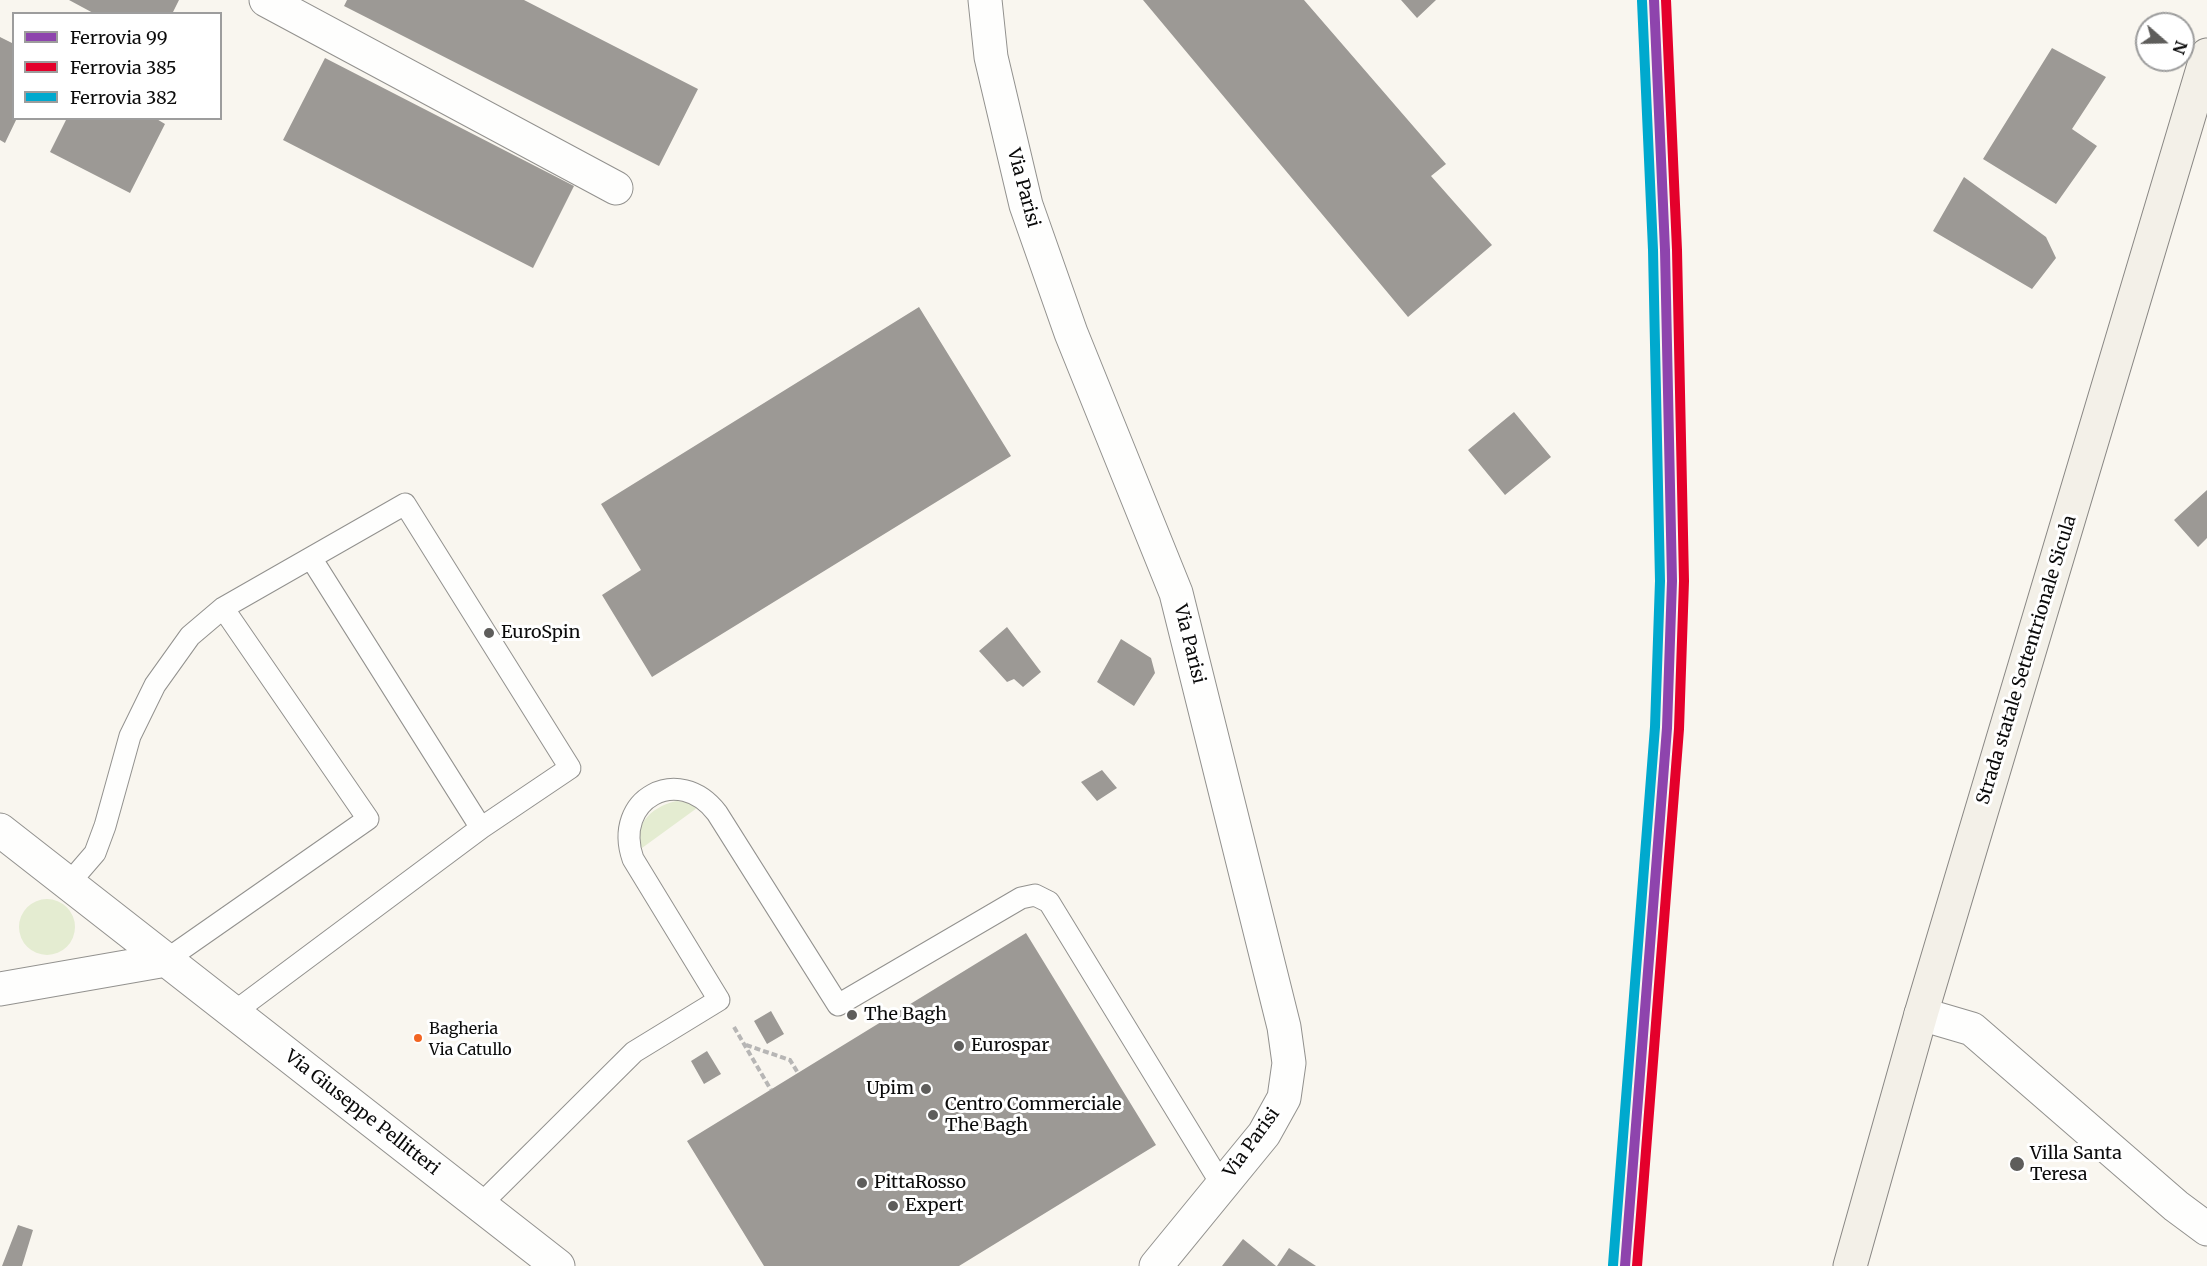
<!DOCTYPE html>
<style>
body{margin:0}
#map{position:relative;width:2207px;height:1266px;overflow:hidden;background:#f9f6ef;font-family:Merriweather,serif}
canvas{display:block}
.legend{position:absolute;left:12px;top:12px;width:210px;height:108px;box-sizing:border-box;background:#fff;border:2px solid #9d9d9d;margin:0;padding:8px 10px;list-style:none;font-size:18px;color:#0b0b0b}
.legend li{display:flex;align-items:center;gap:12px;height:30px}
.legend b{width:30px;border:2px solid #9d9d9d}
.north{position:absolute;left:2135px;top:12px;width:60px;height:60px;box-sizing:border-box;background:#fff;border:2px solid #9d9d9d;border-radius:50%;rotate:110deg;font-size:16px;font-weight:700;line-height:24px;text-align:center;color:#0b0b0b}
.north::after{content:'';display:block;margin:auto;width:21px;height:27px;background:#5e5d5b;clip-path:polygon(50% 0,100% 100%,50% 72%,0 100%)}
</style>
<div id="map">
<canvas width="2207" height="1266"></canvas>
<ul class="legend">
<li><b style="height:8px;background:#8e44ad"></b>Ferrovia 99</li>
<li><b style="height:8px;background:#e4002b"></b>Ferrovia 385</li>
<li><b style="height:8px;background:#00a9ce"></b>Ferrovia 382</li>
</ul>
<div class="north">N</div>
</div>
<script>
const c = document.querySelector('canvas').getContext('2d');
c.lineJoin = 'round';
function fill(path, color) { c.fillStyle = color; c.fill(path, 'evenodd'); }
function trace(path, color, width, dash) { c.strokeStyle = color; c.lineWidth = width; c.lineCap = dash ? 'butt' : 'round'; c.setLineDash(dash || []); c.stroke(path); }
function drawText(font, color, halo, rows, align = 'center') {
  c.font = font + ' Merriweather,serif'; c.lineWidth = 6; c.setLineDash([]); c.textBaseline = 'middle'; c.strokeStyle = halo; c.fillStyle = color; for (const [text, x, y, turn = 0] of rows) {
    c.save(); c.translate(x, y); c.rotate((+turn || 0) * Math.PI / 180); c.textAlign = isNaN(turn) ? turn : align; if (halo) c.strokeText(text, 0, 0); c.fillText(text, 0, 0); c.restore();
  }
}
const green = new Path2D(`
 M 677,801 L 690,803 L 697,808 L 642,848 C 630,824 657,804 677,801 Z
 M19 927a28 28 0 1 1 56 0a28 28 0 1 1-56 0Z`);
const building = new Path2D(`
 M 69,0 L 179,0 L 172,14 L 95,14 Z
 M 347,0 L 524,0 L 698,89 L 659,166 L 344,6 Z
 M 1143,0 L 1304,0 L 1446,164 L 1431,176 L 1492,245 L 1408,317 Z
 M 1401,0 L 1436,0 L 1417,18 Z
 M 0,37 L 14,44 L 14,118 L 17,118 L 5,143 L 0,140 Z
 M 2052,48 L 2106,77 L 2072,129 L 2097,146 L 2056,204 L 1983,159 Z
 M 325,58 L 574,186 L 533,268 L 283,140 Z
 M 67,118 L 155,118 L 165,124 L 130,193 L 50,152 Z
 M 1964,177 L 2046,237 L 2056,258 L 2032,289 L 1933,231 Z
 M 919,307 L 1011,456 L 652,677 L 602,595 L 641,570 L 601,504 Z
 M 1514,412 L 1551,457 L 1505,495 L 1468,450 Z
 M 2207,490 L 2207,538 L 2198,547 L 2174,520 Z
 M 1007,627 L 1041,672 L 1023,687 L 1014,679 L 1007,682 L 979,651 Z
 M 1121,639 L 1151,658 L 1155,673 L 1134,706 L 1097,682 Z
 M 1102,770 L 1117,788 L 1097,801 L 1081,782 Z
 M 1026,933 L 1156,1145 L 959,1266 L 764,1266 L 687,1141 Z
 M 771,1011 L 784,1034 L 767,1044 L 754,1021 Z
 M 707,1051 L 721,1074 L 704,1084 L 691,1061 Z
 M 18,1225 L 33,1230 L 22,1266 L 2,1266 Z
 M 1243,1239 L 1276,1266 L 1222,1266 Z
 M 1289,1248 L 1316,1266 L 1277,1266 Z`);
const path = new Path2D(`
 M 734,1027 L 771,1090
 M 746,1045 L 790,1060 L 798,1073`);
const lane = new Path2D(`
 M 70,882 L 95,853 L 105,826 L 130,736 L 155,685 L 190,636 L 223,608 L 405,504 L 570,768 L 481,828 L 311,558
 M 166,960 L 368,819 L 223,608
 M 233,1013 L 481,828
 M 480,1205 L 634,1052 L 719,1000 L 633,859 C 612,799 679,763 717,813 L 838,1005 L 1021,898 L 1035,895 L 1049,902 L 1222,1185`);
const street = new Path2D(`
 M 266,0 L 616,188
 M 985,0 L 991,57 L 1026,205 L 1071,333 L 1176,593 L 1284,1027 L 1289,1063 L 1284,1098 L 1264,1134 L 1156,1266
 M 0,830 L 558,1266
 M 0,989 L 166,960
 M 1921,1014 L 1972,1029 L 2176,1206 L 2207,1229`);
const secondary = new Path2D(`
 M 1850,1266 L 1921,1014 L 2207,55`);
const rail1 = new Path2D(`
 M 1625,1266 L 1667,728 L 1672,581 L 1665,250 L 1654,0`);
const rail2 = new Path2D(`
 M 1637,1266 L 1679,729 L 1684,581 L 1677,250 L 1666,0`);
const rail3 = new Path2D(`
 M 1613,1265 L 1655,727 L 1660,581 L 1653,250 L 1642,1`);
const markers = [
 [489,633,6,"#5e5d5b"],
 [852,1015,6,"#5e5d5b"],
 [418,1038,5,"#f26522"],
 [959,1046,6,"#5e5d5b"],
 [926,1089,6,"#5e5d5b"],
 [933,1115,6,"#5e5d5b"],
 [2017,1164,8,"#5e5d5b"],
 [862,1183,6,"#5e5d5b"],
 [893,1206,6,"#5e5d5b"]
];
const busNames = [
 ["Bagheria",429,1029],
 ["Via Catullo",429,1050]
];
const streetNames = [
 ["Via Parisi",1023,188,75],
 ["Via Parisi",1189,644,76],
 ["Strada statale Settentrionale Sicula",2027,660,-73],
 ["Via Giuseppe Pellitteri",362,1113,38],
 ["Via Parisi",1252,1143,-54]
];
const poiNames = [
 ["EuroSpin",501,633],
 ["The Bagh",864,1015],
 ["Eurospar",971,1046],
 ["Upim",914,1089,"right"],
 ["Centro Commerciale",945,1105],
 ["The Bagh",945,1126],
 ["Villa Santa",2030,1154],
 ["Teresa",2030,1175],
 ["PittaRosso",874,1183],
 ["Expert",905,1206]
];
fill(green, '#e4ecd1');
fill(building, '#9c9995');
trace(lane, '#92918e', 23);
trace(street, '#92918e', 35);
trace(secondary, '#898784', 35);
trace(path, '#b7b6b5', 4, [6, 3]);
trace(lane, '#fefefd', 21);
trace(street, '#fefefd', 33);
trace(secondary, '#f3f0e8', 33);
trace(rail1, '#8e44ad', 10);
trace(rail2, '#e4002b', 10);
trace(rail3, '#00a9ce', 10);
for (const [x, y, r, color] of markers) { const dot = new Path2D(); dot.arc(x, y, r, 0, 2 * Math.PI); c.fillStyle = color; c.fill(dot); trace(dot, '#fff', 2); }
drawText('16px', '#0b0b0b', '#fff', busNames, 'left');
drawText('18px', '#0b0b0b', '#fff', streetNames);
drawText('18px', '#0b0b0b', '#fff', poiNames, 'left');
</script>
